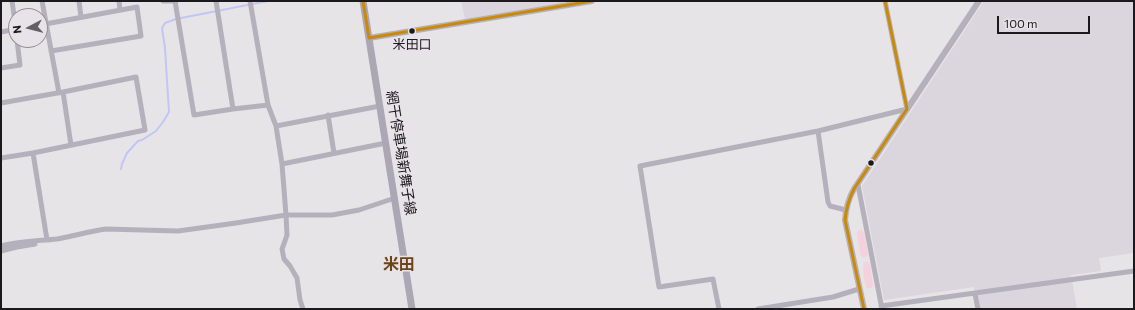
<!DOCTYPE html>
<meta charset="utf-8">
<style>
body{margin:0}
#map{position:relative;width:1135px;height:310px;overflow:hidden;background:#e6e4e7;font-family:Commissioner,sans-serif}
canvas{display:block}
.frame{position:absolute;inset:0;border:2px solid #1b191b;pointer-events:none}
.north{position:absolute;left:8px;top:8px;width:40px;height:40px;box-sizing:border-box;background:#e7e3e8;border:1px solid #959296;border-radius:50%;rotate:263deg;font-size:11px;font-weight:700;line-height:16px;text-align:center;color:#1b191b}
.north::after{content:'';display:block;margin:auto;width:14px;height:18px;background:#626062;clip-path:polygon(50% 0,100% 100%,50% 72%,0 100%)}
.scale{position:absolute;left:997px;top:16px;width:93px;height:18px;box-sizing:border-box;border:2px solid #1b191b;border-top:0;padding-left:5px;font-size:12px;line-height:14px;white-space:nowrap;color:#1b191b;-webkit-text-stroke:3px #e7e3e8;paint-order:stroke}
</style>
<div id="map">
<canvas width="1135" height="310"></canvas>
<div class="frame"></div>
<div class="north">N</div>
<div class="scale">100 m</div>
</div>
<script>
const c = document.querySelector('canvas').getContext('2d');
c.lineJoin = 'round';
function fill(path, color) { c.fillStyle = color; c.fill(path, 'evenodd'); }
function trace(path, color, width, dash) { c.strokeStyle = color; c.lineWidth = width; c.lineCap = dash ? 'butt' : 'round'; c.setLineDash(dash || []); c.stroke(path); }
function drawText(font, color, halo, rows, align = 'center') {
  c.font = font + ' Commissioner,"Noto Sans JP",sans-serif'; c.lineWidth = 3; c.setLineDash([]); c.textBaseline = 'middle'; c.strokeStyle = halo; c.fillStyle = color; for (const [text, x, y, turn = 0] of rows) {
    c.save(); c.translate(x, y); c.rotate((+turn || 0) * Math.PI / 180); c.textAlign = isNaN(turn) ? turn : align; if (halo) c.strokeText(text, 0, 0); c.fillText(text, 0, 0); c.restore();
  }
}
const built = new Path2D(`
 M 461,1 L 563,1 L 563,3 L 465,19 Z
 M 984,1 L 1134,1 L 1134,253 L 1099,258 L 1101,271 L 1071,275 L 1077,309 L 979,309 L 974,287 L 884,300 L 862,186 Z`);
const green = new Path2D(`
 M 861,230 L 864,233 L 868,254 L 866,257 L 862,257 L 860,253 L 857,234 L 858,231 Z
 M 864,262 L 868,262 L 870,265 L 873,286 L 872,288 L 867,288 C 864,282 862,269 864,262 Z`);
const stream = new Path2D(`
 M 121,169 L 122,164 L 127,153 L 138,141 L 142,140 L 156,131 L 163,122 L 169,112 L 165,48 L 162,28 L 165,23 L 176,19 L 268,1`);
const minor = new Path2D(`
 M 42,1 L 59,93
 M 79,1 L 81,17
 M 119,1 L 120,10
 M 163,1 L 176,1
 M 175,1 L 194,115 L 233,109 L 268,105
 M 216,1 L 233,109
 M 250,1 L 268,105 L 276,126 L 282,164 L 286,215 L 287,235 L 285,241 L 282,249 L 284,259 L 290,266 L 297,278 L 300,300 L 303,309
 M 40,25 L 137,7 L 141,36 L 51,51
 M 1,32 L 16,29 L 12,1
 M 1,68 L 20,65 L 17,40
 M 63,92 L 71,145
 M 1,103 L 63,92 L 136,77 L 145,130 L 33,153 L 1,158
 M 328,115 L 334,153
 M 276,126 L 380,106
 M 818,131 L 828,202 L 830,206 L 846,210
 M 33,153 L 47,240
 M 282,164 L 386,143
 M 858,185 L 882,309
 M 1,246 C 20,241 38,241 57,239 C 74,236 90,231 106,229 L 178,231 L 236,223 L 286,215 L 332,215 L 359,210 L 395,198
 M 1,251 L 17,247 L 35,244
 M 975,294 L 978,309
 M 881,306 L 1134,271
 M 719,309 L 713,279 L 659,287 L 640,166 L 818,131 L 907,109 L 885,1
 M 758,309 L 833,297 L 859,289`);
const tertiary = new Path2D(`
 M 369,38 L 592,1
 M 864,309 L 845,220 C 846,208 848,199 854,189 L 979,1`);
const secondary = new Path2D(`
 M 363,1 L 412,309`);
const bus1 = new Path2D(`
 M 363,1 L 369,38 L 592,1
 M 864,309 L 845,220 C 846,209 849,199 854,189 L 907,109 L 885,1`);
const markers = [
 [412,31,3.5,"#1b191b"],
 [871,163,3.5,"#1b191b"]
];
const busNames = [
 ["米田口",412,45]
];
const streetNames = [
 ["網干停車場新舞子線",401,153,81]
];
const quarterNames = [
 ["米田",399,265]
];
fill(built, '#dbd5dd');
fill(green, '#f3d2db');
trace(stream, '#c0c6f6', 2);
trace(minor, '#b5b1bc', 5);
trace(tertiary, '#b5b1bc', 6);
trace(secondary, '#aba7b4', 7);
trace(bus1, '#cb8a05', 3);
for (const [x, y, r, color] of markers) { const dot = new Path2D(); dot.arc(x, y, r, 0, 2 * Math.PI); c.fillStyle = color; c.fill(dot); trace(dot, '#e7e3e8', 1.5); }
drawText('13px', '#1b191b', '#e7e3e8', busNames);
drawText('14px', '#1b191b', '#e7e3e8', streetNames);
drawText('bold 16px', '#6b4417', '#e7e3e8', quarterNames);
</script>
